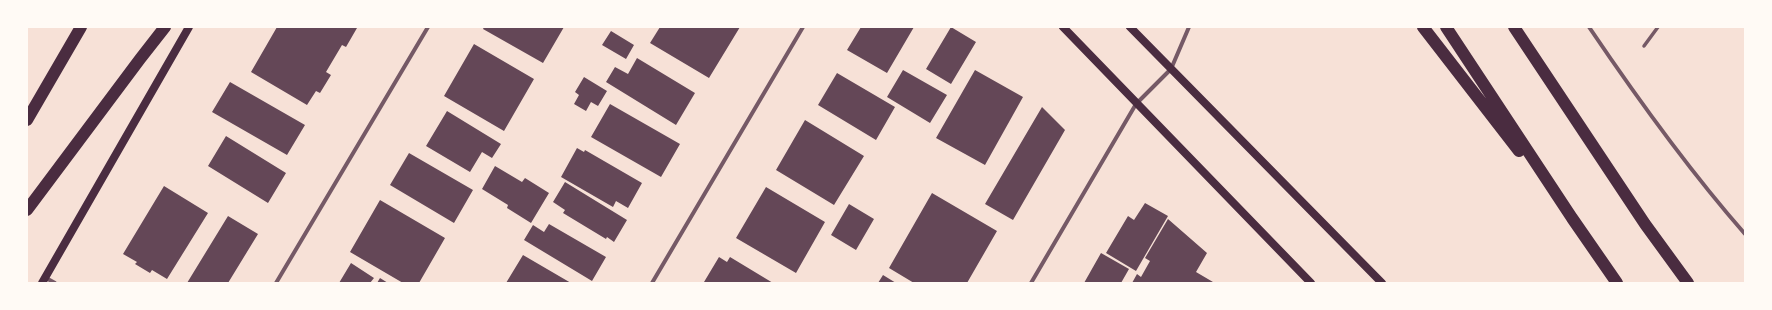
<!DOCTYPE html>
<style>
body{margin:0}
#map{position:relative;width:1772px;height:310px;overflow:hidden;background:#f7e1d7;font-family:"PT Sans",sans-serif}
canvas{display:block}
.frame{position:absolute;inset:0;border:28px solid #fffaf5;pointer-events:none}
</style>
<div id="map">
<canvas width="1772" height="310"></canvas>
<div class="frame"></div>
</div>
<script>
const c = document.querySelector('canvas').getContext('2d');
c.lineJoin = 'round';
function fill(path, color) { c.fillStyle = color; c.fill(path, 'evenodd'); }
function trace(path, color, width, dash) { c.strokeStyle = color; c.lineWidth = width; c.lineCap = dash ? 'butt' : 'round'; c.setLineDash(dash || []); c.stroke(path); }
const building = new Path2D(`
 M 277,27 L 357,28 L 346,47 L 342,45 L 326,72 L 331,75 L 320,93 L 316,91 L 307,105 L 251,72 Z
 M 484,27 L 564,27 L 543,63 L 483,29 Z
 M 660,27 L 740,27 L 709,78 L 650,43 Z
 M 861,27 L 914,27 L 887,73 L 847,50 Z
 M 951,27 L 976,42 L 951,84 L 926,69 Z
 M 611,31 L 634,45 L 626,59 L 602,45 Z
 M 474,44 L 534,79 L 504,131 L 444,96 Z
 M 637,58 L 695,93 L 676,125 L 606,82 L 615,67 L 628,74 Z
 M 903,70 L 947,95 L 930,123 L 887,97 Z
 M 975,70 L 1023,97 L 985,165 L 936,138 Z
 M 837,73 L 895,107 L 876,140 L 818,105 Z
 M 584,77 L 607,91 L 598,106 L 591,102 L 586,111 L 574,104 L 579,95 L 575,92 Z
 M 230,82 L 305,125 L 287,155 L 212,112 Z
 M 610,104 L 680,144 L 661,177 L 591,137 Z
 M 1042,107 L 1065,130 L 1013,220 L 985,204 Z
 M 447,111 L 501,144 L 492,158 L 482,152 L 470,172 L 426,146 Z
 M 805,120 L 864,156 L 834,205 L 776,170 Z
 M 226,136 L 286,173 L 268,203 L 208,166 Z
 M 577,148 L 584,152 L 585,150 L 642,183 L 628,208 L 616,201 L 613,207 L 561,177 Z
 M 409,153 L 473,190 L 454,223 L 390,185 Z
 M 495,166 L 522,182 L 525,178 L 549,193 L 531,223 L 507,208 L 508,205 L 482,189 Z
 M 565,182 L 627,220 L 614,242 L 607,237 L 606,239 L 563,213 L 565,210 L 553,202 Z
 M 164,186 L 208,213 L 167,279 L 152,270 L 150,273 L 135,264 L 137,262 L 123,254 Z
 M 766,187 L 825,222 L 796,273 L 736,238 Z
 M 932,193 L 997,231 L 967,283 L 914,283 L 889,268 Z
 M 380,200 L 445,238 L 419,283 L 403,283 L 350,252 Z
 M 1145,203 L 1168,216 L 1136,271 L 1106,253 L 1128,216 L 1134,220 Z
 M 849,204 L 874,219 L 856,250 L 831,235 Z
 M 228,216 L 258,234 L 228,283 L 187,283 Z
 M 1168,219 L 1207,253 L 1196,272 L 1213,282 L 1212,283 L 1132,283 L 1137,274 L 1141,277 L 1150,261 L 1145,258 Z
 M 549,224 L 606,257 L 592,281 L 524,240 L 533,225 L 544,232 Z
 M 1101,253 L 1129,269 L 1121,283 L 1084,283 Z
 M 523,255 L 571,283 L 506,283 Z
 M 719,257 L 727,262 L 730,257 L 773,283 L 706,283 L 704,282 Z
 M 351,263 L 374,278 L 370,283 L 339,283 Z
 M 883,275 L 896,283 L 878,283 Z
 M 380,278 L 388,283 L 377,283 Z`);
const pedestrian = new Path2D(`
 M 1644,46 L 1658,27`);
const minor = new Path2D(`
 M 1589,27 C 1637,98 1688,169 1745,234
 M 46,278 L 55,283
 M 276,283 L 428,27
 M 652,283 L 803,27
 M 1031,283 L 1136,104 L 1171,69 L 1189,27`);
const secondary = new Path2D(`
 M 1063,27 L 1311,283
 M 1130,27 L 1382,283
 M 42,283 L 189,27`);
const motorway = new Path2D(`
 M 1423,27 L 1519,151
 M 1446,27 L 1572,218 L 1617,283
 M 1514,27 L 1645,224 L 1688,283
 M 27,120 L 81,27
 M 27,210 L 140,59 L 165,27`);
fill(building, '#644757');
trace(pedestrian, '#755966', 3.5);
trace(minor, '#755966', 4);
trace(secondary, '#4a2c40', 8);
trace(motorway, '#4a2c40', 12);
</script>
